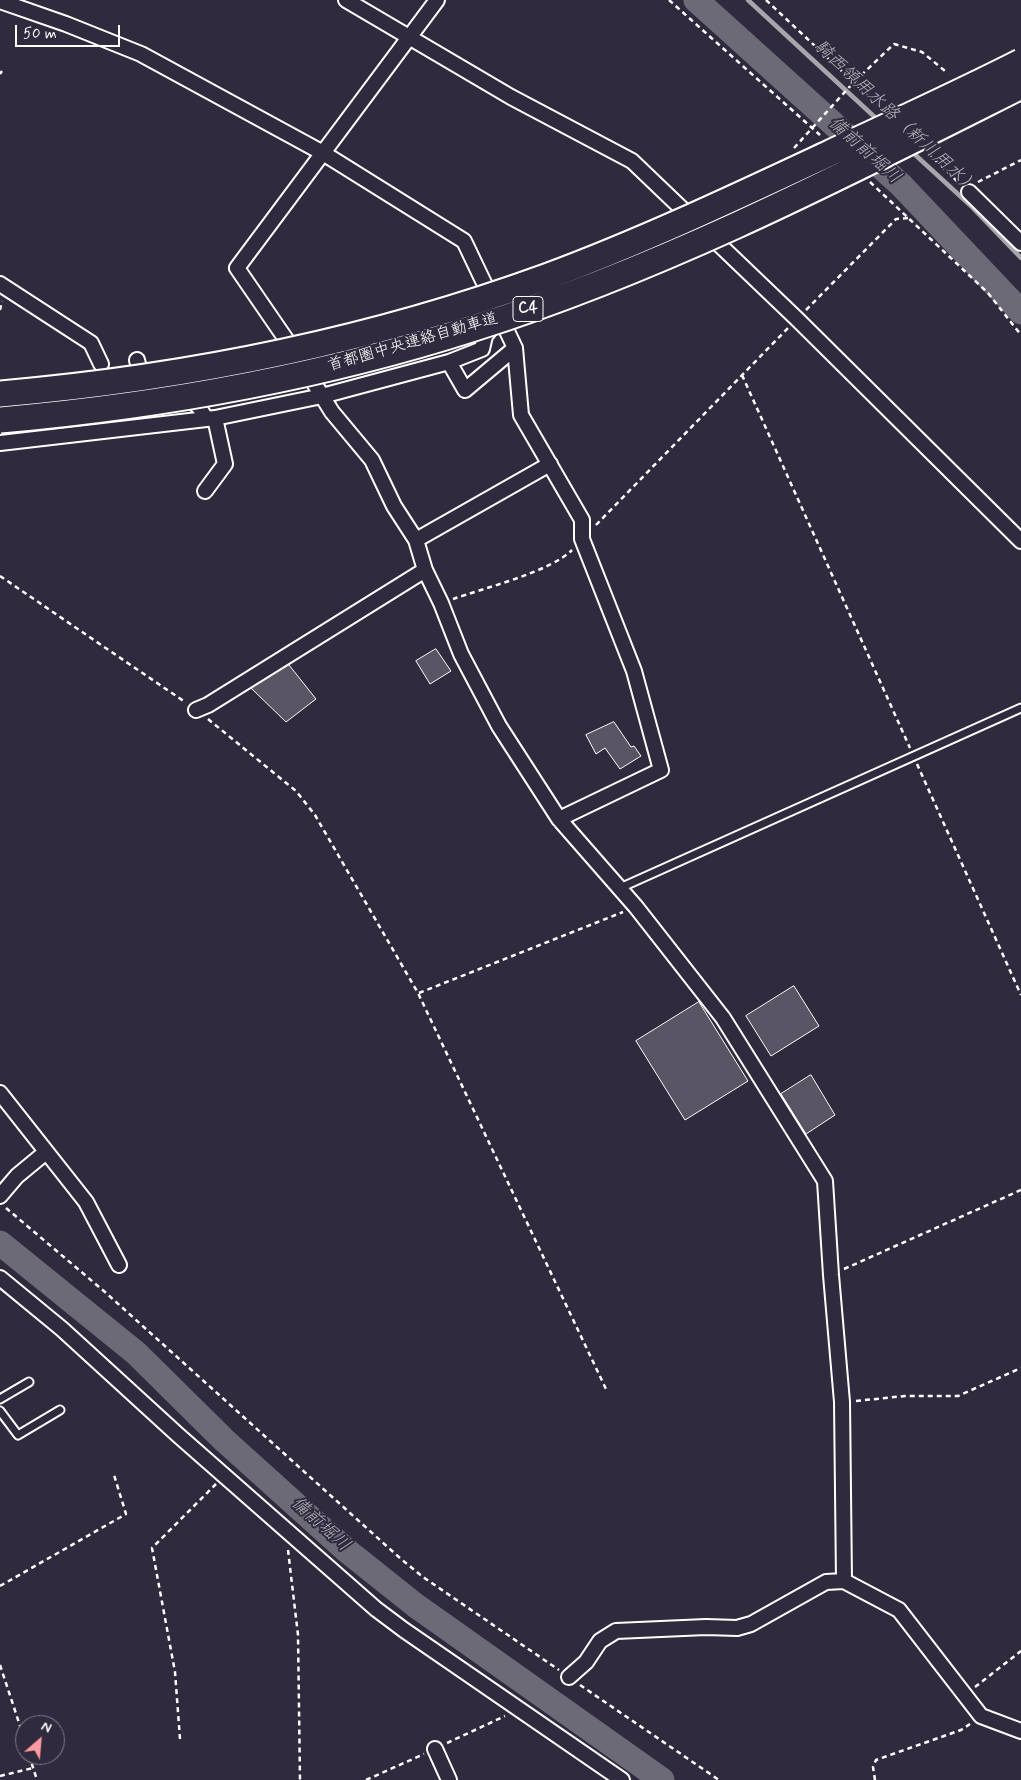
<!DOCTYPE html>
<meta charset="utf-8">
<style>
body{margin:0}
#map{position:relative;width:1021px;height:1780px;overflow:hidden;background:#2f2a3d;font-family:Mynerve,sans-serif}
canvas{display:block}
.north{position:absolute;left:15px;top:1715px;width:50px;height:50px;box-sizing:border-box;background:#2f2a3d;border:1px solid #827f8b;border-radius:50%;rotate:27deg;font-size:14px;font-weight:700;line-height:20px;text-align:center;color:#fff}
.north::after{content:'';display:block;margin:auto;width:18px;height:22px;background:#ff9aa2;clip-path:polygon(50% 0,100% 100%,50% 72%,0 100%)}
.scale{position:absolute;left:15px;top:25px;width:105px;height:22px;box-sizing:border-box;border:2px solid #fff;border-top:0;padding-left:6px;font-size:15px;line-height:18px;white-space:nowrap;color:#fff;-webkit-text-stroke:4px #2f2a3d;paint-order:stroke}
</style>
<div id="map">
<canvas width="1021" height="1780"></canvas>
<div class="north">N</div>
<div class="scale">50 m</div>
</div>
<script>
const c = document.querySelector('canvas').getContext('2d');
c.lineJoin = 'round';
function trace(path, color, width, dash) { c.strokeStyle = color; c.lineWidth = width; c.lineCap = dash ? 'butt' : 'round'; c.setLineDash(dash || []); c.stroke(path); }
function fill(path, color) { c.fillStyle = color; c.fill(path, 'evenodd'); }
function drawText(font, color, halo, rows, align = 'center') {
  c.font = font + ' Mynerve,"Klee One",sans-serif'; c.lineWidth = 4; c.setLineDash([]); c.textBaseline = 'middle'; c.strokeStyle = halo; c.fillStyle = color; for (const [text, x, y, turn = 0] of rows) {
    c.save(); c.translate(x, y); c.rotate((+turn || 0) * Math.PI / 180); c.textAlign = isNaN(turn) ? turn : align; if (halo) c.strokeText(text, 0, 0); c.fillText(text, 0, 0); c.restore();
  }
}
const stream = new Path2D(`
 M 748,0 L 879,121
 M 911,151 L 971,206 L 1021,258`);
const river = new Path2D(`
 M 696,0 L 901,185 L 1021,312
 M 0,1243 L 136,1353 L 224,1440 L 346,1550 L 415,1605 L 662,1780`);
const building = new Path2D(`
 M 436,649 L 451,671 L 430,684 L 416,661 Z
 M 289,665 L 316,699 L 286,722 L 251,688 Z
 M 614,722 L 631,747 L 634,746 L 641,756 L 620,769 L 605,748 L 596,754 L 586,735 Z
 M 794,986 L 819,1026 L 771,1056 L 746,1016 Z
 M 699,1002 L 748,1081 L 685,1120 L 636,1041 Z
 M 811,1075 L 835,1115 L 806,1134 L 781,1094 Z`);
const path = new Path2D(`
 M 669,0 L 820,135
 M 766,0 L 881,108
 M 0,74 L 2,71
 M 794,148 L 853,83 L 894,44 L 922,52 L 945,71
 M 928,153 L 960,184
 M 870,182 L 988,293 L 1021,335
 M 978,182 L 1021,160
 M 0,310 L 2,301
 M 806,310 L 896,219 L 909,218
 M 742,375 L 910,748
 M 596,525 L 788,328
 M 0,576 L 185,702
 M 453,599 C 484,588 550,572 572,550
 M 208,719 L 296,791 L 315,815 L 418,993 L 606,1389
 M 917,764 L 1021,995
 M 419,993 L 623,912
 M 6,1208 L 105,1292 L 401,1559 L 423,1577 L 559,1670
 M 844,1269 L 1021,1190
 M 856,1401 L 905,1396 L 958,1396 L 1021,1368
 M 288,1550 L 298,1635 L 300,1780
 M 0,1586 L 126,1514 L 114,1475
 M 0,1665 L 25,1741
 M 580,1685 L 719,1780
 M 975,1687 L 1021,1651
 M 180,1739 L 175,1672 L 152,1548 L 216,1484
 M 447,1743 L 505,1716
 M 29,1755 L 37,1780
 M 0,1776 L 33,1768
 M 366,1780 L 424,1754
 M 875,1780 L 873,1767 L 876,1760 L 961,1730 L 970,1724`);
const lane = new Path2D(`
 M 620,888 L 1021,708
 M 0,1399 L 29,1382
 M 0,1411 L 18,1435 L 60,1410`);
const street = new Path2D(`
 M 346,0 L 511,97 L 632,161 L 797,319 L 1021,541
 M 437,0 L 237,268 L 296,354 L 332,412 L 372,460 L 394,506 L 416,540 L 425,570 L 441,603 L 461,654 L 499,726 L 559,819 L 636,907 L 723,1018 L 825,1181 L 831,1275 L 842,1402 L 844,1581 L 899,1610 L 981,1716 L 1021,1731
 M 0,1 L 66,24 L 141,54 L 323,153 L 464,241 L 515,348 L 521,415 L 582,520 L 582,539 L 634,671 L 661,770 L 559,819
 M 969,192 L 1021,243
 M 0,284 L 91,343 L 101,364
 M 495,323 L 485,336 L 482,349 L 449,362 L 465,390 L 515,348
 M 137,360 L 140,372 L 148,378 L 186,396 L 199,407 L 206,419
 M 0,443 L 215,418 L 322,396 L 449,362
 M 205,491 L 225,464 L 215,418
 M 416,540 L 550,464
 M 196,710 L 208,705 L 425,570
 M 0,1093 L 86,1202 L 119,1265
 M 0,1196 L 17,1176 L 46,1152
 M 0,1278 L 62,1329 L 178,1435 L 376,1609 L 404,1630 L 622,1780
 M 569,1677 L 586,1662 L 600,1641 L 616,1631 L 706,1627 L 737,1628 L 751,1624 L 826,1582 L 844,1581
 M 435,1749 L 449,1780`);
const highwayBridge = new Path2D(`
 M 0,394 C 186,378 370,341 546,277 C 643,241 736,197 830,153 C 894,123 958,94 1021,62
 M 0,420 C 160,406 321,377 474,328 C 664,268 844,175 1021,86`);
const shields = [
 [528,309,30]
];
const shieldNames = [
 ["C4",528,309]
];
const streetNames = [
 ["首都圏中央連絡自動車道",413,343,-16]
];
const waterNames = [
 ["騎西領用水路（新川用水）",895,118,43],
 ["備前前堀川",864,151,42],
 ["備前堀川",320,1525,42]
];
trace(stream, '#a7a6ad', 4.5);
trace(river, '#6d6a77', 25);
fill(building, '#595564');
trace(building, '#fff', 1);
trace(lane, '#fff', 11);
trace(street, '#fff', 18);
trace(path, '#fff', 2.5, [5, 4]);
trace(lane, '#2f2a3d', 7);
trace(street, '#2f2a3d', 14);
trace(highwayBridge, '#fff', 29, []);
trace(highwayBridge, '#2f2a3d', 25);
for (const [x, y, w] of shields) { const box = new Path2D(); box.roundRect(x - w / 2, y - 12.5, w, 25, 4); c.fillStyle = '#2f2a3d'; c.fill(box); trace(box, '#fff', 1); }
drawText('bold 15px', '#fff', null, shieldNames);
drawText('16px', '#fff', '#2f2a3d', streetNames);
drawText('italic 18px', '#b6b4bb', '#2f2a3d', waterNames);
</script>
